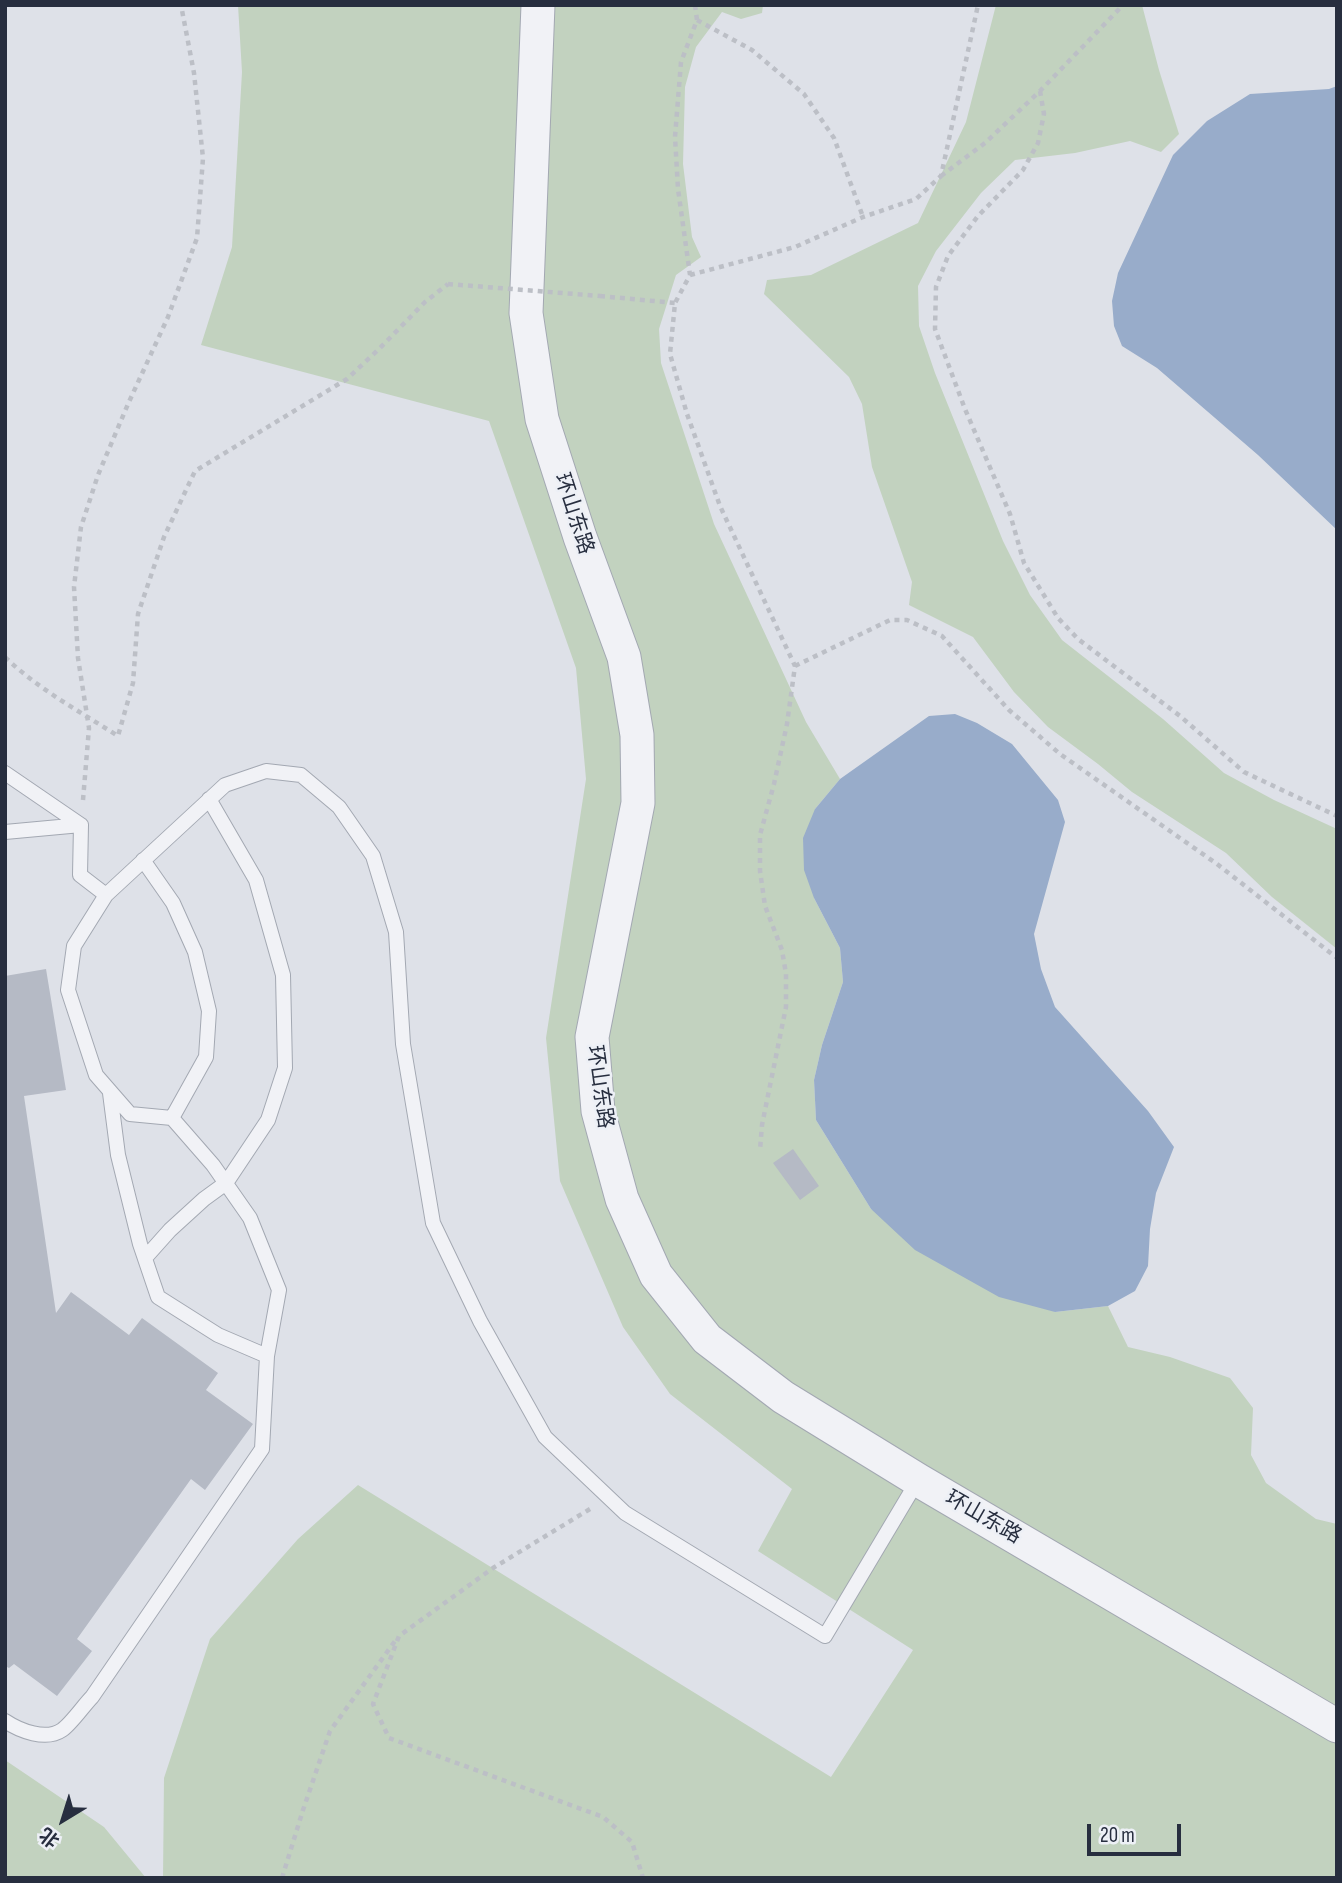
<!DOCTYPE html>
<meta charset="utf-8">
<style>
body{margin:0}
#map{position:relative;width:1342px;height:1883px;overflow:hidden;background:#dee1e8;font-family:"Sofia Sans Condensed","Noto Sans SC",sans-serif}
canvas{display:block}
.frame{position:absolute;inset:0;border:7px solid #272e3f;pointer-events:none}
.north{position:absolute;left:28px;top:1785px;width:70px;height:70px;-webkit-text-stroke:5px #edf0f6;paint-order:stroke;rotate:218deg;font-size:19px;font-weight:700;line-height:28px;text-align:center;color:#272e3f}
.north::after{content:'';display:block;margin:auto;width:24px;height:32px;background:#272e3f;clip-path:polygon(50% 0,100% 100%,50% 72%,0 100%)}
.scale{position:absolute;left:1087px;top:1824px;width:94px;height:32px;box-sizing:border-box;border:4px solid #272e3f;border-top:0;padding-left:9px;font-size:21px;line-height:24px;white-space:nowrap;color:#272e3f;-webkit-text-stroke:5px #edf0f6;paint-order:stroke}
</style>
<div id="map">
<canvas width="1342" height="1883"></canvas>
<div class="frame"></div>
<div class="north">北</div>
<div class="scale">20 m</div>
</div>
<script>
const c = document.querySelector('canvas').getContext('2d');
c.lineJoin = 'round';
function fill(path, color) { c.fillStyle = color; c.fill(path, 'evenodd'); }
function trace(path, color, width, dash) { c.strokeStyle = color; c.lineWidth = width; c.lineCap = dash ? 'butt' : 'round'; c.setLineDash(dash || []); c.stroke(path); }
function drawText(font, color, halo, rows, align = 'center') {
  c.font = font + ' "Sofia Sans Condensed","Noto Sans SC",sans-serif'; c.lineWidth = 5; c.setLineDash([]); c.textBaseline = 'middle'; c.strokeStyle = halo; c.fillStyle = color; for (const [text, x, y, turn = 0] of rows) {
    c.save(); c.translate(x, y); c.rotate((+turn || 0) * Math.PI / 180); c.textAlign = isNaN(turn) ? turn : align; if (halo) c.strokeText(text, 0, 0); c.fillText(text, 0, 0); c.restore();
  }
}
const green = new Path2D(`
 M 238,5 L 763,5 L 762,13 L 741,19 L 722,12 L 696,47 L 685,87 L 683,164 L 692,237 L 701,257 L 676,275 L 659,329 L 661,363 L 714,524 L 806,722 L 840,779 L 815,809 L 814,898 L 840,948 L 843,982 L 822,1045 L 814,1080 L 816,1120 L 871,1209 L 1055,1312 L 1108,1306 L 1128,1347 L 1170,1357 L 1230,1378 L 1253,1408 L 1251,1455 L 1266,1483 L 1316,1519 L 1337,1524 L 1337,1878 L 163,1878 L 164,1778 L 210,1639 L 298,1539 L 358,1485 L 831,1777 L 913,1650 L 758,1551 L 792,1489 L 670,1394 L 623,1327 L 560,1181 L 546,1038 L 586,779 L 576,668 L 489,421 L 201,345 L 232,247 L 242,72 Z
 M 996,5 L 1142,5 L 1159,70 L 1179,134 L 1161,152 L 1130,141 L 1075,153 L 1015,160 L 981,193 L 936,251 L 918,286 L 919,326 L 935,373 L 1003,541 L 1030,595 L 1062,640 L 1163,719 L 1224,773 L 1274,800 L 1337,829 L 1337,949 L 1272,897 L 1226,853 L 1132,792 L 1098,764 L 1048,727 L 1014,692 L 973,637 L 909,605 L 912,582 L 872,467 L 862,404 L 849,377 L 764,294 L 767,280 L 811,275 L 918,223 L 966,122 Z
 M 5,1760 L 104,1827 L 146,1878 L 5,1878 Z`);
const water = new Path2D(`
 M 1337,86 L 1337,530 L 1258,455 L 1157,368 L 1122,346 L 1114,326 L 1112,301 L 1118,273 L 1173,155 L 1207,121 L 1250,94 L 1329,89 Z
 M 955,714 L 977,723 L 1012,744 L 1058,800 L 1065,822 L 1034,934 L 1041,969 L 1055,1007 L 1148,1111 L 1174,1147 L 1156,1193 L 1150,1229 L 1148,1266 L 1135,1291 L 1108,1306 L 1055,1312 L 999,1297 L 915,1250 L 871,1209 L 816,1120 L 814,1080 L 822,1045 L 843,982 L 840,948 L 814,898 L 804,870 L 803,838 L 815,809 L 840,779 L 929,716 Z`);
const building = new Path2D(`
 M 46,969 L 66,1090 L 24,1096 L 56,1313 L 71,1292 L 129,1335 L 142,1318 L 218,1373 L 206,1390 L 253,1424 L 205,1490 L 191,1479 L 77,1639 L 92,1651 L 57,1696 L 14,1664 L 9,1668 L 5,1666 L 5,976 Z
 M 793,1149 L 819,1186 L 800,1200 L 773,1163 Z`);
const path = new Path2D(`
 M 695,5 L 697,20 L 681,62 L 675,137 L 678,189 L 690,275 L 675,303 L 670,354 L 687,414 L 720,506 L 795,666 L 787,724 L 774,784 L 760,835 L 760,871 L 765,906 L 782,950 L 786,974 L 786,1007 L 762,1125 L 760,1150
 M 697,20 L 752,50 L 804,94 L 834,138 L 863,217
 M 1040,91 L 1044,114 L 1038,143 L 1023,170 L 978,216 L 948,256 L 936,287 L 935,329 L 965,409 L 1010,514 L 1024,563 L 1058,618 L 1078,639 L 1180,716 L 1244,772 L 1337,816
 M 941,176 L 985,143 L 1040,91 L 1123,5
 M 690,275 L 795,247 L 863,217 L 916,199 L 941,176 L 978,5
 M 600,296 L 675,303
 M 5,657 C 38,689 79,711 118,736 L 133,683 L 138,614 L 164,537 L 195,471 L 347,379 L 380,348 L 425,302 L 448,284
 M 795,666 L 890,620 L 907,620 L 942,636 L 1009,710 L 1060,754 L 1217,864 L 1337,958
 M 83,800 L 89,728 L 78,658 L 74,587 L 81,527 L 98,475 L 128,404 L 168,317 L 197,238 L 203,158 L 194,73 L 181,5
 M 590,1509 L 493,1568 L 399,1636 L 373,1704 L 389,1738 L 603,1817 L 632,1842 L 643,1878
 M 282,1878 L 303,1810 L 330,1731 L 395,1641`);
const service = new Path2D(`
 M 5,773 L 81,825 L 80,875 L 106,895
 M 5,832 L 81,825
 M 143,860 L 173,903 L 195,952 L 209,1011 L 206,1057 L 172,1118
 M 110,1093 L 118,1155 L 140,1244 L 158,1297 L 218,1335 L 267,1356
 M 145,1258 L 170,1230 L 204,1199 L 226,1183 L 268,1120 L 285,1068 L 283,975 L 256,880 L 209,799
 M 5,1721 C 20,1731 46,1741 62,1730 C 71,1724 84,1705 92,1697 L 262,1449 L 267,1356 L 279,1290 L 250,1218 L 213,1165 L 172,1118 L 130,1114 L 96,1075 L 68,990 L 74,946 L 106,895 L 225,785 L 266,771 L 301,775 L 339,807 L 373,856 L 396,932 L 403,1044 L 433,1223 L 480,1321 L 545,1437 L 625,1513 L 825,1636 L 918,1480`);
const tertiary = new Path2D(`
 M 538,5 L 526,313 L 542,419 L 580,537 L 624,657 L 637,735 L 638,803 L 592,1037 L 598,1111 L 622,1199 L 656,1275 L 707,1339 L 783,1397 L 918,1480 L 1337,1726`);
const pathBridge = new Path2D(`
 M 448,284 L 600,296`);
const streetNames = [
 ["环山东路",573,514,72],
 ["环山东路",599,1087,82],
 ["环山东路",983,1518,30]
];
fill(green, '#c2d2bf');
fill(water, '#98acca');
fill(building, '#b5bac5');
trace(service, '#a3a8b2', 16);
trace(tertiary, '#a3a8b2', 35);
trace(path, '#bcbfc6', 4.5, [5, 5]);
trace(service, '#f1f2f6', 14);
trace(tertiary, '#f1f2f6', 33);
trace(pathBridge, '#bcbfc6', 4.5, [5, 5]);
drawText('21px', '#272e3f', '#edf0f6', streetNames);
</script>
